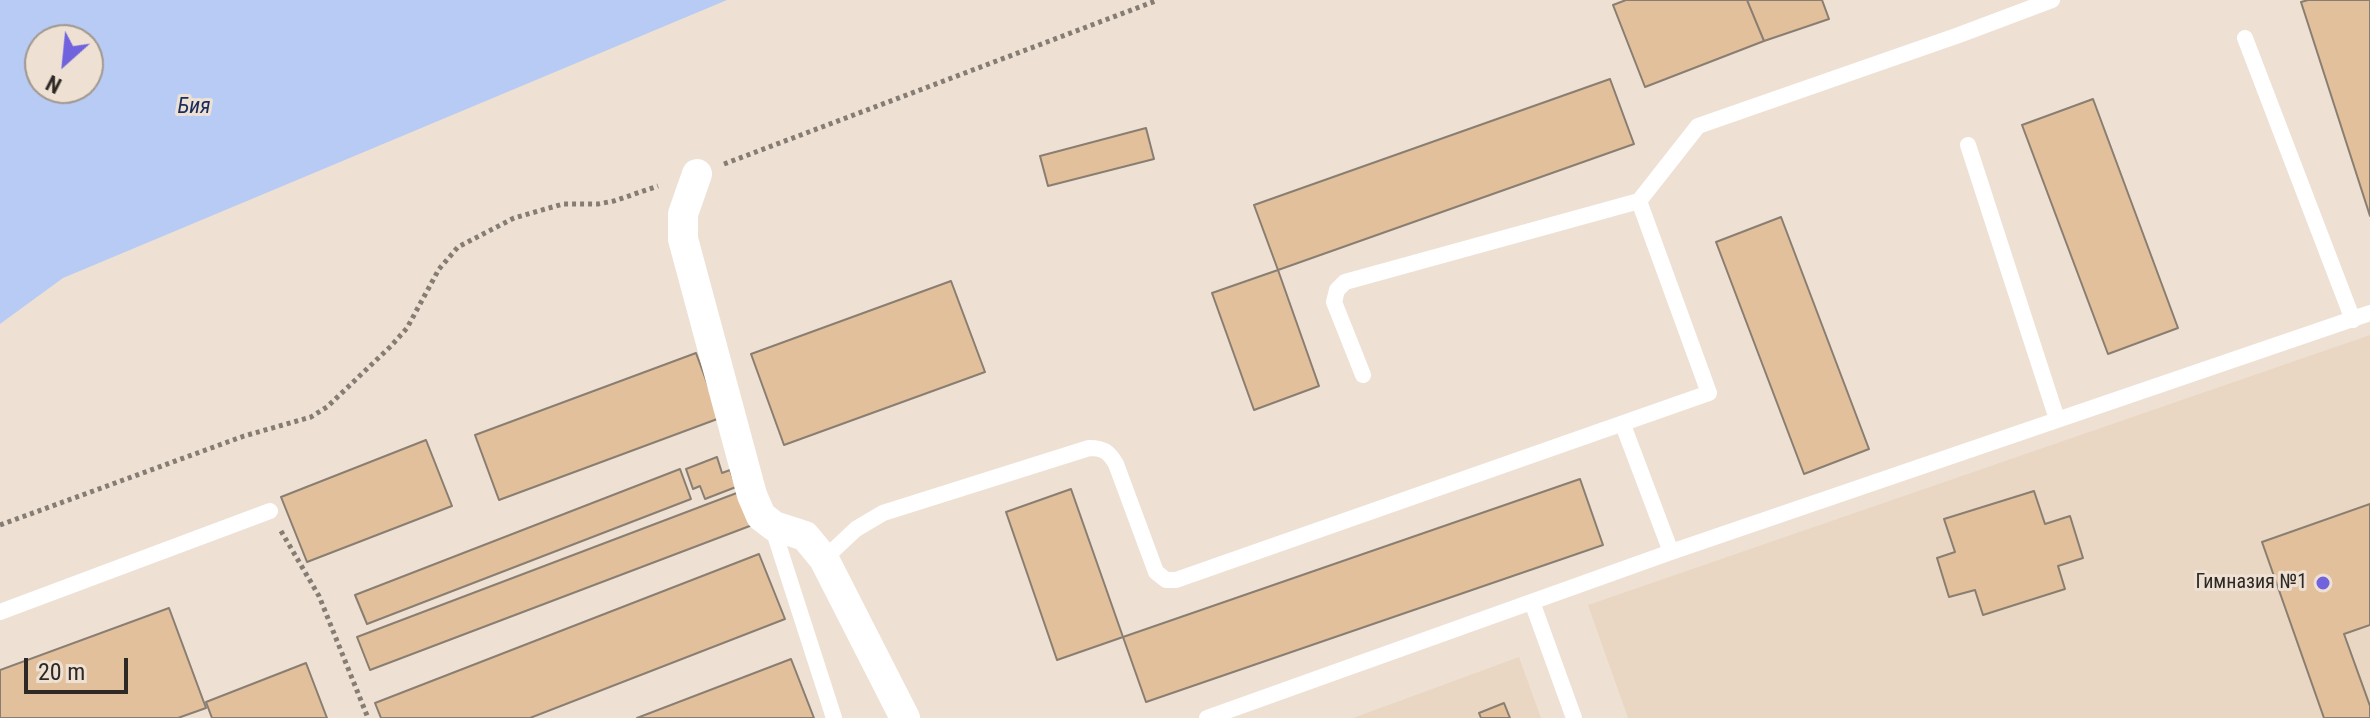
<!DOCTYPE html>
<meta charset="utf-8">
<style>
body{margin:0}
#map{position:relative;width:2370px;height:718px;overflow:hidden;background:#eee1d3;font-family:"Roboto Condensed",sans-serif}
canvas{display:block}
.north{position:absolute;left:24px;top:24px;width:80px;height:80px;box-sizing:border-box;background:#eee1d3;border:2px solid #a1978d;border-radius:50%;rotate:207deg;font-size:22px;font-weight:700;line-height:32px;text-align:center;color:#2e2924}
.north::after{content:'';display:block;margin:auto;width:28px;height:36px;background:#7163dd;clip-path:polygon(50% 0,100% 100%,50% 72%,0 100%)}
.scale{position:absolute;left:24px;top:658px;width:104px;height:36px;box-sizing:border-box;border:4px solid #2e2924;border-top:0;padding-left:10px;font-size:24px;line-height:28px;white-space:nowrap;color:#2e2924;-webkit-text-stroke:6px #eee1d3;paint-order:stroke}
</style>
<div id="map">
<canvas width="2370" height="718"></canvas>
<div class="north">N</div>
<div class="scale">20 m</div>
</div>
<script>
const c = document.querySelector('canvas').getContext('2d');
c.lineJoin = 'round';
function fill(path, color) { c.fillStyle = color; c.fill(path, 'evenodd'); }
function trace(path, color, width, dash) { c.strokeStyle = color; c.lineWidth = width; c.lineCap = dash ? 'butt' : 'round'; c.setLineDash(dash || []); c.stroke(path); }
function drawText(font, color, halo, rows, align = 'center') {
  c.font = font + ' "Roboto Condensed",sans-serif'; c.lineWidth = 6; c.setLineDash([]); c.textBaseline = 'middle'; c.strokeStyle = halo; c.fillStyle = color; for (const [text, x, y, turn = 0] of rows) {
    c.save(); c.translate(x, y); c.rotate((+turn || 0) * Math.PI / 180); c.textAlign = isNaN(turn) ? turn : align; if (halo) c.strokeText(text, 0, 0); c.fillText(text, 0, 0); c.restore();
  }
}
const built = new Path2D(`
 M 2370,335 L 2370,718 L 1628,718 L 1588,605 Z
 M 1519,657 L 1541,718 L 1353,718 Z`);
const water = new Path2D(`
 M 0,0 L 727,0 L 63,278 L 0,324 ZM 40,40 L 88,40 L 88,88 L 40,88 Z`);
const building = new Path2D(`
 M 1626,0 L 1747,0 L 1764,41 L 1645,87 L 1613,5 Z
 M 1747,0 L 1822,0 L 1829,19 L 1764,41 Z
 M 2308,0 L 2370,0 L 2370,216 L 2301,2 Z
 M 1610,79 L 1634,144 L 1278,270 L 1254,205 Z
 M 2093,99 L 2178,328 L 2108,354 L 2022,125 Z
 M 1146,128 L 1154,159 L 1048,186 L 1040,156 Z
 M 1781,217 L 1869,449 L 1804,474 L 1716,242 Z
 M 1278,270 L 1319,386 L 1254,410 L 1212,293 Z
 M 951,281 L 985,372 L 784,445 L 751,354 Z
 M 696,353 L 720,418 L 499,500 L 475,435 Z
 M 426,440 L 452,506 L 307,562 L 281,497 Z
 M 717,457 L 722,473 L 730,470 L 736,487 L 705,499 L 700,486 L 693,489 L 686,469 Z
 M 680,469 L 691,499 L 367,624 L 355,595 Z
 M 1580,479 L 1603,545 L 1146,702 L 1123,637 Z
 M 1071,489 L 1123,637 L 1057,660 L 1006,512 Z
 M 742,491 L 755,524 L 370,670 L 357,637 Z
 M 2034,491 L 2045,524 L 2070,516 L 2083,558 L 2058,566 L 2065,589 L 1983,615 L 1975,590 L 1949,597 L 1937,558 L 1955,552 L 1944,519 Z
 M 2370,504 L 2370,625 L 2344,634 L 2370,706 L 2370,718 L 2324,718 L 2262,542 Z
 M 759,554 L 785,619 L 530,718 L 381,718 L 375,703 Z
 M 169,608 L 206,708 L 178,718 L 0,718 L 0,670 Z
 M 791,659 L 814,718 L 637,718 Z
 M 306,663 L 327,718 L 212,718 L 206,702 Z
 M 1504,703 L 1510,718 L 1481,718 L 1479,713 Z`);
const path = new Path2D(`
 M 724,164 L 1158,0
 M 0,525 L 244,436 L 311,417 L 327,407 L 391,346 L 407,328 L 439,269 L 458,247 L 514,218 L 563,204 L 598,204 L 614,201 L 658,186
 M 281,531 L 319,596 L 368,718`);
const service = new Path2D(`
 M 2245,38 L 2353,320
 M 1968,145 L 2057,419
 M 1363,375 L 1334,302 L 1337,290 L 1345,282 L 1639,201 L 1698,126 L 1959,35 L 2052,0
 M 1623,425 L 1671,552
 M 775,535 L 834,718
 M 824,559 L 856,529 L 883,513 L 1089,448 C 1104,448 1109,452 1116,464 L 1156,572 L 1166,580 L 1176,580 L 1709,393 L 1639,201
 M 1532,602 L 1574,718
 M 0,612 L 270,511
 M 1207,718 L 1671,552 L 2370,313`);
const minor = new Path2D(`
 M 697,174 L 683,214 L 683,239 L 752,495 L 761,516 L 774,526 L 805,536 L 824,559 L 905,718`);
const markers = [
 [2323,583,8,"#7163dd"]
];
const poiNames = [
 ["Гимназия №1",2307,583]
];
const waterNames = [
 ["Бия",194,107]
];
fill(built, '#e9d7c3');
fill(water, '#b7cbf4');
fill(building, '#e2c09c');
trace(building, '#897e71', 2);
trace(path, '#857c73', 5, [4, 4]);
trace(service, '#fff', 16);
trace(minor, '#fff', 30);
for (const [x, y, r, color] of markers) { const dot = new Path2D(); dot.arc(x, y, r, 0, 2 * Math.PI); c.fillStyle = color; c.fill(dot); trace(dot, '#eee1d3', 3); }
drawText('20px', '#2e2924', '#eee1d3', poiNames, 'right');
drawText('italic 22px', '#182c5d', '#eee1d3', waterNames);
</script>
